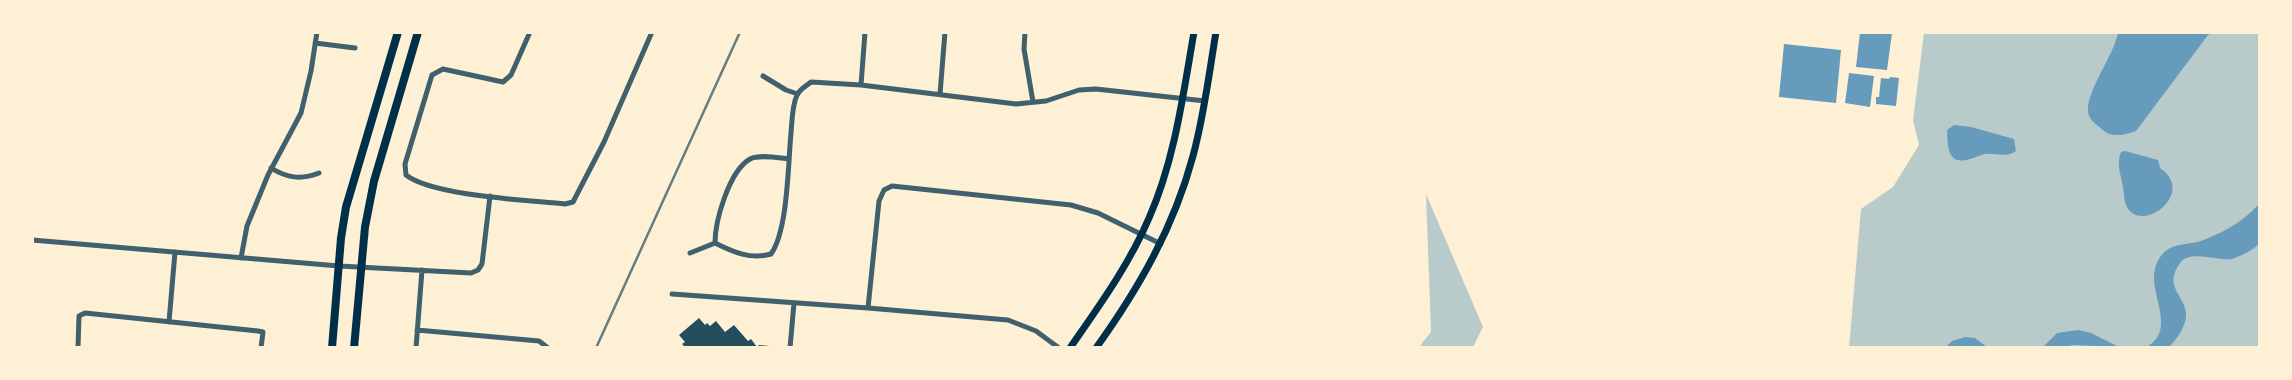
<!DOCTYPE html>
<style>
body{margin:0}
#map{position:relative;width:2292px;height:380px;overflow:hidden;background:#fdf0d5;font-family:Quicksand,sans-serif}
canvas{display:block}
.frame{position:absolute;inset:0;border:34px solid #fdf0d5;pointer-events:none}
</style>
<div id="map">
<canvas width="2292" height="380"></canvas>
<div class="frame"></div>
</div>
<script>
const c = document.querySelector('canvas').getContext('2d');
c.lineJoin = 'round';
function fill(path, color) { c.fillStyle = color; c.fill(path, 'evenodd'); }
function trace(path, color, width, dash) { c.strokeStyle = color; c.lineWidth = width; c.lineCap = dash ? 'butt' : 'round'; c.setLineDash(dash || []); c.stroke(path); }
const green = new Path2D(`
 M 1924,33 L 2259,33 L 2259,347 L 1849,348 L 1861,209 L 1893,187 L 1919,145 L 1913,120 Z
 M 1426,194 L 1483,327 L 1473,347 L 1419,347 L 1431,332 Z`);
const water = new Path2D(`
 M 1860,33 L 1892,33 L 1887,70 L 1856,67 Z
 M 2118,33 L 2213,33 L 2208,35 L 2136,131 C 2126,135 2111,138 2103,130 C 2097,125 2089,120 2088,112 C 2086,91 2114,55 2118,33 Z
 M 1784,44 L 1841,50 L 1836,103 L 1779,97 Z
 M 1849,73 L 1874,76 L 1870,107 L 1845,103 Z
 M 1890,77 L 1899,78 L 1896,106 L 1876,104 L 1876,97 L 1879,97 L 1881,78 L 1889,79 Z
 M 1954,125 L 1971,127 L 2014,139 L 2016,151 C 2007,158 1996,153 1985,154 C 1980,155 1975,158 1970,159 C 1947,166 1948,147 1947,130 Z
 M 2125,151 L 2158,160 L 2160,168 C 2199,194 2136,239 2125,202 C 2124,198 2124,192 2123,187 C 2121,175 2116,164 2121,152 Z
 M 2259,204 L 2259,244 C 2253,250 2241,256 2232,259 C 2219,262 2190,249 2180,263 C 2163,287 2185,296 2186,313 C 2187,325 2177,339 2169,347 L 2147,347 C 2181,327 2141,287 2159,259 C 2170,240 2189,247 2206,239 C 2228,230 2243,221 2259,204 Z
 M 2078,330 L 2091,333 L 2119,347 L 2073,345 L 2065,347 L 2043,347 L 2057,333 Z
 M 1965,337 L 1975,338 L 1987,347 L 1946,347 L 1952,341 Z`);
const building = new Path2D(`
 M 699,318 L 705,325 L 707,323 L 710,326 L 716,321 L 725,332 L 734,325 L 748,341 L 751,339 L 757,347 L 759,345 L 770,346 L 770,348 L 686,348 L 682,344 L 685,342 L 679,335 Z`);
const minor = new Path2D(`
 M 530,32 L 511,75 L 503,82 L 443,69 L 432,75 L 405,164 L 406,175 C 433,196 528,200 565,204 L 573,202 L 604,142 L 652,32
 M 1025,32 L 1024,49 L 1033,102
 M 315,43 L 355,48
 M 763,76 L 786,90 L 798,94
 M 861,85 L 865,32
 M 940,94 L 945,32
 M 789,159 C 778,158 760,154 750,159 C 729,171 715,221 715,243 C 733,252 751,260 771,254 C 788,230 788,164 791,133 C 792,121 792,106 797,95 C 800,89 806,86 811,82 L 861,85 L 1016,104 L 1046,101 L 1079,90 L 1096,89 L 1205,101
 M 271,168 C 287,178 301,180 319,173
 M 32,240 L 339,266 L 471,273 L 478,270 L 482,264 L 490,196
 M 690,253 L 715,243
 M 241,258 L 247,226 L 268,175 L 301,113 L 311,71 L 317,32
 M 672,294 L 868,308 L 1008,320 L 1036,331 L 1059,348
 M 868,308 L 879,201 L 884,190 L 892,186 L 1071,205 L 1098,213 L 1161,244
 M 169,322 L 175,252
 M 417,330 L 539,341 L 548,348
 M 78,348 L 79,316 L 85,313 L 258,331 L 263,332 L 261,348
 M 416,348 L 422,270
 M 790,348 L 794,303`);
const secondary = new Path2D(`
 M 1070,348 C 1099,306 1129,265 1149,218 C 1175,159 1183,95 1194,32
 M 1096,348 C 1139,288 1174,227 1193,156 C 1204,116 1209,74 1216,32`);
const primary = new Path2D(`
 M 332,348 L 341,238 L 346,207 L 398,32
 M 354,348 L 365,227 L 374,181 L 418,32`);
const rail = new Path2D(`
 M 596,348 L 740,32`);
fill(green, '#b9caca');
fill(water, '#669bbc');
fill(building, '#264d5e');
trace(minor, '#3f606c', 5);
trace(secondary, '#003049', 7);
trace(primary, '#003049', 8);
trace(rail, '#657d81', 2.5);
</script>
